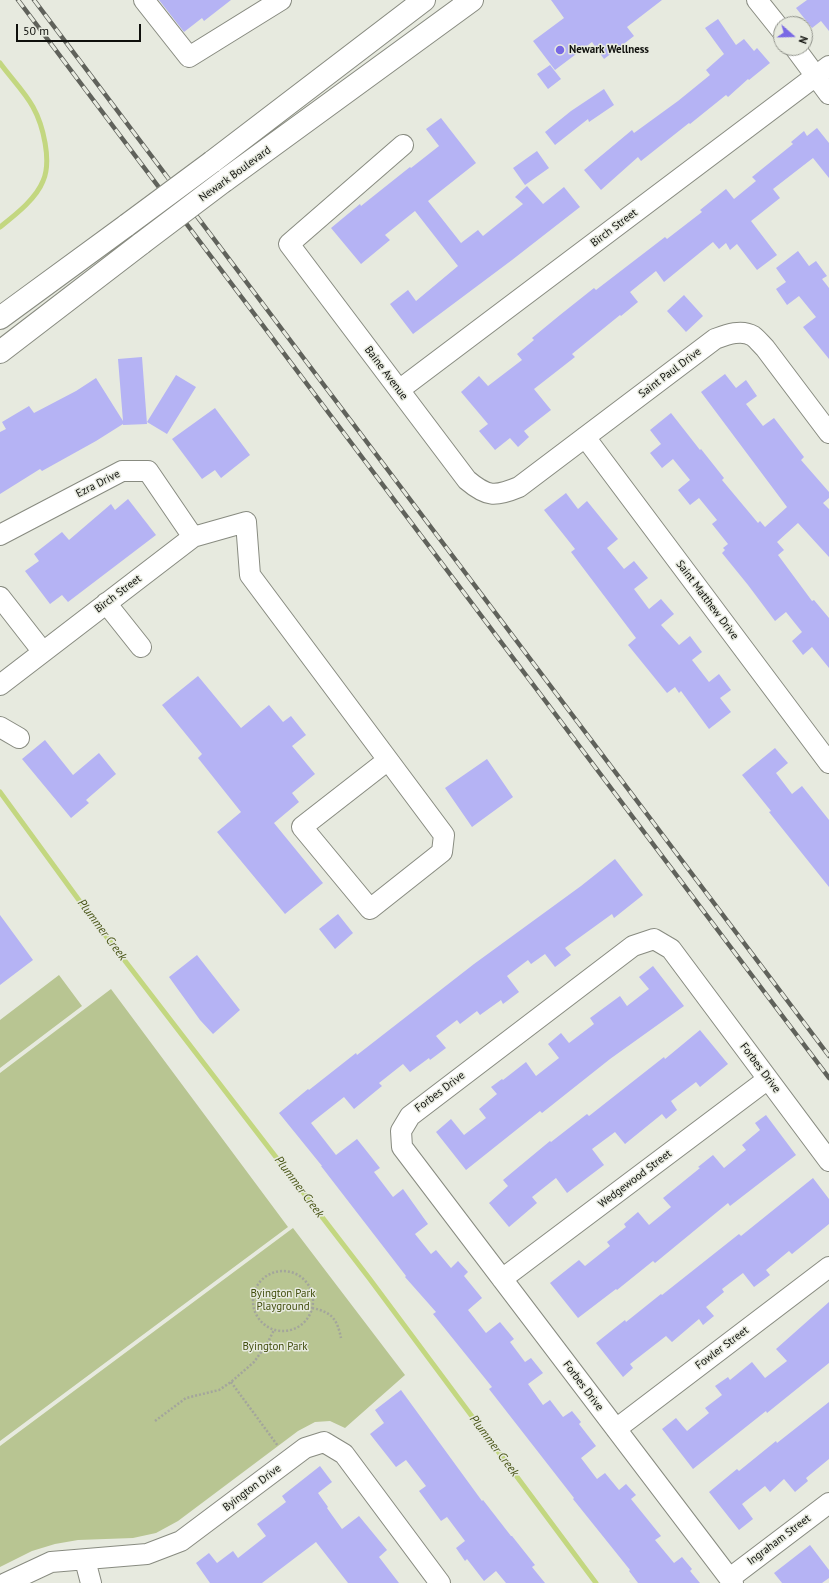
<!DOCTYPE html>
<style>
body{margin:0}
#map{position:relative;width:829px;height:1583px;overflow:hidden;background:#e7eadf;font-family:"PT Sans",sans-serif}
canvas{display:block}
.north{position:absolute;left:773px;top:16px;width:40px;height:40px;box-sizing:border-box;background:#e7eadf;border:1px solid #91938b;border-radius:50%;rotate:110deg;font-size:11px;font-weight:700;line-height:16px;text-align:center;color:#0f100c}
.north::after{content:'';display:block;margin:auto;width:14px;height:18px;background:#7969e4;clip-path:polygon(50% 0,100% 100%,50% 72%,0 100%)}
.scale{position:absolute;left:16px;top:24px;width:125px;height:18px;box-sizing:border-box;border:2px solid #0f100c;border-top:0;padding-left:5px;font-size:12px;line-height:14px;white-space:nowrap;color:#0f100c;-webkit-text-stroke:3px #e7eadf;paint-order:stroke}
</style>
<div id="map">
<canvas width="829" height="1583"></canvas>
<div class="north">N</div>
<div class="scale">50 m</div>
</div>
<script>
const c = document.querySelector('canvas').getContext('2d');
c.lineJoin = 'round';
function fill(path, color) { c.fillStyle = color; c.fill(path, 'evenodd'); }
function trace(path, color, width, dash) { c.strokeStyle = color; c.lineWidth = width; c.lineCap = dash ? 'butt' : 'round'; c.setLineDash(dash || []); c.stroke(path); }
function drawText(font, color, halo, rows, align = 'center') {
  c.font = font + ' "PT Sans",sans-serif'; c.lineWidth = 3; c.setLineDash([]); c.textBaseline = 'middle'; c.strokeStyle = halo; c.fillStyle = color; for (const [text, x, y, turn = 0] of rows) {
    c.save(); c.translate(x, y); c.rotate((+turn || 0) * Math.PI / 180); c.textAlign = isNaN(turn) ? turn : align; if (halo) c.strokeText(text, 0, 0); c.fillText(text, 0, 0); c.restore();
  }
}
const green = new Path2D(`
 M 59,975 L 82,1006 L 0,1068 L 0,1020 Z
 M 111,989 L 288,1227 L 0,1441 L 0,1073 Z
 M 293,1228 L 405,1375 L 345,1428 L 330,1421 L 315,1422 L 298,1431 L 178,1521 L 156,1533 L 133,1538 L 78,1540 L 55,1544 L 32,1551 L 0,1567 L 0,1446 Z`);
const stream = new Path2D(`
 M 0,63 C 10,77 25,92 33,107 C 43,125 52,161 43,181 C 36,199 15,215 0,227
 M 0,792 L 92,918 L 369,1278 L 596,1583`);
const building = new Path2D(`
 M 159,0 L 231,0 L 204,21 L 202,18 L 184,32 Z
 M 551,0 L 662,0 L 627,27 L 634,36 L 604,59 L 592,42 L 555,70 L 533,41 L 564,18 Z
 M 807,0 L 829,0 L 829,31 L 821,21 L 812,28 L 796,8 Z
 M 718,19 L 736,45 L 744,39 L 754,51 L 757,48 L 770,63 L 749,80 L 748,79 L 728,97 L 726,95 L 690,124 L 689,123 L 641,161 L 638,157 L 601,190 L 584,170 L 632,130 L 634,133 L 678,101 L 710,75 L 706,70 L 724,54 L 705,28 Z
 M 550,65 L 561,79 L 548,89 L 537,74 Z
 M 604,89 L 614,105 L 589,122 L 588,119 L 555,145 L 545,132 L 571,111 Z
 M 441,118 L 476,163 L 428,201 L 461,243 L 478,230 L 483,236 L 523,204 L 515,197 L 527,186 L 543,204 L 564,187 L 580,207 L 512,260 L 413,334 L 390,304 L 408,290 L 416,301 L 458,266 L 415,211 L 385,235 L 390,240 L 361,264 L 331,228 L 360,204 L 361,206 L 410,167 L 411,168 L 439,146 L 426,129 Z
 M 817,128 L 829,143 L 829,178 L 813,158 L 773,189 L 780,198 L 751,221 L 777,255 L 757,270 L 737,244 L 730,250 L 726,243 L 719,249 L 713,242 L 664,282 L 656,271 L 630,292 L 638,302 L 621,316 L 620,315 L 572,354 L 575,357 L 534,389 L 551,410 L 524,431 L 529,437 L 518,447 L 510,438 L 495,450 L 479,431 L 488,424 L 461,392 L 479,376 L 488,386 L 522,360 L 517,354 L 534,340 L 532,338 L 560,315 L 594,288 L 596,290 L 665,237 L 667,239 L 702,212 L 700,210 L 726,189 L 734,199 L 756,181 L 752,177 L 793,144 L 791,142 L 804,131 L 807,136 Z
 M 537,151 L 549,168 L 525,185 L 513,168 Z
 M 798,251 L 809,266 L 816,261 L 827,276 L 822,279 L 829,288 L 829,359 L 803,327 L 816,317 L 799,296 L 787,305 L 776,289 L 786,282 L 776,268 Z
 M 684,295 L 703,316 L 686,332 L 667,311 Z
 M 142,357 L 147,424 L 123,425 L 123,424 L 96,441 L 42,471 L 40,469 L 0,494 L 0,432 L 6,429 L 2,422 L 29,406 L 34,413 L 76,391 L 96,378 L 123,421 L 118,359 Z
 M 725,374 L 736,388 L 746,380 L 757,396 L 746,404 L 763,426 L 774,418 L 804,457 L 801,460 L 829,492 L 829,498 L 823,503 L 829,509 L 829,557 L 798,523 L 777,542 L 784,550 L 778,555 L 812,601 L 814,600 L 829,618 L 829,668 L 812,647 L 803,655 L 792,641 L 802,632 L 786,612 L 775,621 L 748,585 L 722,553 L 725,550 L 723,548 L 728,544 L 712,524 L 717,520 L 699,498 L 690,505 L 678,490 L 690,480 L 673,459 L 662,468 L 650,453 L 661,444 L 650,430 L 671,413 L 700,450 L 701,449 L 724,478 L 722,480 L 758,523 L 760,521 L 765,527 L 787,507 L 701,392 Z
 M 176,375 L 196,387 L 167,434 L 147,422 Z
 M 215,408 L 250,455 L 221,478 L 215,470 L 202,479 L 172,439 Z
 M 566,493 L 578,509 L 587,501 L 618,539 L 607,548 L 624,569 L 634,561 L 648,578 L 634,589 L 649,609 L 661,599 L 674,614 L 661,625 L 679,645 L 690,636 L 702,652 L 692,660 L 709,682 L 719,674 L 731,690 L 720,698 L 731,712 L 709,729 L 681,691 L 679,693 L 675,687 L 667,693 L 628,645 L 636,638 L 571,552 L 575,549 L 544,510 Z
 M 128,499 L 156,535 L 68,602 L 62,595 L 50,604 L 25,571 L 39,561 L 34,554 L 62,532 L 69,540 L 111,504 L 115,510 Z
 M 198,676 L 241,728 L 269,705 L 283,722 L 291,716 L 306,735 L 292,746 L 315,774 L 292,793 L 299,802 L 274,823 L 323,883 L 285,914 L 217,832 L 241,812 L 198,758 L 202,754 L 162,705 Z
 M 45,740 L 73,775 L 99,753 L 116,774 L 86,800 L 89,803 L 71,818 L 22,759 Z
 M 775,748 L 788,763 L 776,773 L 792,794 L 802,786 L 829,820 L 829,887 L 769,812 L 771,811 L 742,775 Z
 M 487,759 L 513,797 L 472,827 L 445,788 Z
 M 615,859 L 643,895 L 614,918 L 612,914 L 565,948 L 571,955 L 555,967 L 545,954 L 531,964 L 528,960 L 507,976 L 519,992 L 503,1004 L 501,1000 L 480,1015 L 477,1011 L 460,1024 L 457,1020 L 436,1036 L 446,1048 L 430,1060 L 429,1058 L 410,1072 L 403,1064 L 379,1083 L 382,1086 L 354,1109 L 344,1097 L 311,1123 L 336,1155 L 357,1139 L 380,1168 L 374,1172 L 393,1197 L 403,1189 L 428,1224 L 415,1234 L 431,1254 L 436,1250 L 451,1268 L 458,1261 L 468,1272 L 464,1276 L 482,1298 L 468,1310 L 486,1333 L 500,1322 L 514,1339 L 510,1342 L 525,1362 L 531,1358 L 543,1373 L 528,1384 L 543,1405 L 550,1400 L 563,1417 L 572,1411 L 581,1422 L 579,1424 L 596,1446 L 581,1458 L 597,1479 L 605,1473 L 619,1490 L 626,1484 L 636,1495 L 631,1499 L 661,1536 L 655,1540 L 674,1563 L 682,1557 L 692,1569 L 690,1571 L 700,1583 L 638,1583 L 629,1571 L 630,1570 L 573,1499 L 574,1498 L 489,1389 L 492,1387 L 433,1314 L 436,1312 L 405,1277 L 406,1276 L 321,1166 L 322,1166 L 279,1113 L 308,1089 L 309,1090 L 356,1053 L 357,1055 L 474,964 L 581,886 Z
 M 338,914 L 353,933 L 335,949 L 319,929 Z
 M 0,915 L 33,960 L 0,985 Z
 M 197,955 L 240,1010 L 213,1034 L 200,1020 L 169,977 Z
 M 653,966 L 684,1006 L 610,1059 L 542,1113 L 540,1111 L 466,1170 L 436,1132 L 451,1119 L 464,1135 L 486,1118 L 479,1109 L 497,1094 L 491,1087 L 502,1079 L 503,1080 L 526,1062 L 536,1076 L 559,1058 L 548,1044 L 561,1033 L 569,1043 L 594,1024 L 590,1018 L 620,996 L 627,1006 L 649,989 L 639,977 Z
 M 700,1030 L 728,1064 L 700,1087 L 696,1082 L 671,1101 L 677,1110 L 666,1119 L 662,1114 L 625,1144 L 615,1132 L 592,1149 L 604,1165 L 567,1193 L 556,1178 L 532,1197 L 537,1203 L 509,1227 L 489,1203 L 508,1186 L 503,1180 L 550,1141 L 551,1142 L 587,1114 L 589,1116 L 664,1057 L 665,1059 Z
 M 766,1115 L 796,1155 L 730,1206 L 728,1203 L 655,1263 L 653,1261 L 617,1290 L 616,1289 L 578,1318 L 550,1283 L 579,1260 L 585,1266 L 610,1246 L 607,1242 L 626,1227 L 624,1224 L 638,1212 L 649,1225 L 671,1207 L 663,1198 L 700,1168 L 698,1167 L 713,1155 L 724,1168 L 746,1150 L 742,1145 L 760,1130 L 755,1123 Z
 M 813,1178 L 829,1199 L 829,1224 L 792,1254 L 789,1251 L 766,1270 L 770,1275 L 754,1287 L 743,1273 L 722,1289 L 724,1292 L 706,1307 L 714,1316 L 703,1325 L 699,1319 L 672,1342 L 666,1336 L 630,1364 L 633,1368 L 623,1377 L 596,1343 L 625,1320 L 626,1322 L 661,1294 L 662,1295 L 739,1234 L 741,1236 Z
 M 829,1302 L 829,1363 L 767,1413 L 766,1411 L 693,1469 L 662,1429 L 676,1418 L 687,1431 L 709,1413 L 705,1408 L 722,1395 L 715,1386 L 728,1377 L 730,1380 L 752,1362 L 765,1378 L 787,1361 L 776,1349 Z
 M 401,1390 L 482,1501 L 483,1500 L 511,1536 L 512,1536 L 535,1565 L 532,1567 L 545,1583 L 506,1583 L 496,1571 L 484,1581 L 467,1559 L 465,1561 L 456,1548 L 465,1541 L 447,1517 L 441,1521 L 419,1491 L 426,1486 L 406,1460 L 396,1467 L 370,1434 L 384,1423 L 375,1410 Z
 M 829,1402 L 829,1459 L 806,1478 L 808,1481 L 795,1492 L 784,1479 L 770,1492 L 765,1486 L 742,1504 L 753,1519 L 739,1530 L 709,1492 L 737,1469 L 739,1471 L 776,1441 L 777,1443 Z
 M 320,1466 L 332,1482 L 318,1493 L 328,1507 L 327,1508 L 342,1529 L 359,1516 L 387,1550 L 379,1557 L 399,1583 L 348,1583 L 316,1542 L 262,1583 L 210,1583 L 196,1563 L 209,1553 L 217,1563 L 233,1551 L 238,1558 L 266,1536 L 257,1524 L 286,1502 L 282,1496 Z
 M 810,1545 L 829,1570 L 829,1578 L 822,1583 L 782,1583 L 774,1573 Z`);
const path = new Path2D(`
 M253 1301a30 30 0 1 1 60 0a30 30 0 1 1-60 0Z
 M 312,1308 C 332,1312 337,1319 341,1338
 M 231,1382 L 278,1446
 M 155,1421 L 186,1398 L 219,1390 L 231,1382 L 254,1362 L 267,1344 L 274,1330`);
const minor = new Path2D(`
 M 144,0 L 189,57 L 281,0
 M 757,0 L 781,30
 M 795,48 L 829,94
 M 403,145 L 289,244 L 467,480 C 487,497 495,497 519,487 L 715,339 C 726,335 741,329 753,336 C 757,339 761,344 765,348 L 829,433
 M 399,390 L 829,66
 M 585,437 L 829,763
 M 0,535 L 122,471 L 148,471 L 193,537
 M 0,597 L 43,652
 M 106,603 L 141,647
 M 0,685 L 193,537 L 246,522 L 250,575 L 444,835 L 442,852 L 370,909 L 302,827 L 388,760
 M 0,727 L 19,738
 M 502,1279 L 768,1079
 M 616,1429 L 829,1267
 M 85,1560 L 91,1583
 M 730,1578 L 829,1503
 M 6,1583 L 51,1562 L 147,1554 L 181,1541 L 305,1448 L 324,1442 L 344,1454 L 440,1583
 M 733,1583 L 402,1147 L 401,1131 L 410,1116 L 633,946 L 654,939 L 671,949 L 829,1161`);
const major = new Path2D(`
 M 212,162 L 424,0
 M 224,181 L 472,0
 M 0,318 L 127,225
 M 0,352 L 142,243`);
const rail = new Path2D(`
 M 18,0 L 829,1078
 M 34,0 L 829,1056`);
const majorBridge = new Path2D(`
 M 127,225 L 212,162
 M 142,243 L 224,181`);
const markers = [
 [560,50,5,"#7969e4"]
];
const poiNames = [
 ["Newark Wellness",569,50]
];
const streetNames = [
 ["Newark Boulevard",235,174,-36],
 ["Birch Street",614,228,-37],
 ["Baine Avenue",386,373,53],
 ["Saint Paul Drive",670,373,-37],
 ["Ezra Drive",98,484,-27],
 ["Birch Street",118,594,-37],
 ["Saint Matthew Drive",707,600,53],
 ["Forbes Drive",760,1068,53],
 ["Forbes Drive",440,1092,-37],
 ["Wedgewood Street",635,1179,-37],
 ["Fowler Street",722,1348,-37],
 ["Forbes Drive",583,1386,53],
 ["Byington Drive",252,1488,-37],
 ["Ingraham Street",779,1540,-37]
];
const parkNames = [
 ["Byington Park",283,1294],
 ["Playground",283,1307],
 ["Byington Park",275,1347]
];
const waterNames = [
 ["Plummer Creek",102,930,53],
 ["Plummer Creek",299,1187,53],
 ["Plummer Creek",494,1446,53]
];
fill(green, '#b8c592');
trace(stream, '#c3d780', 5);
fill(building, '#b5b3f4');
trace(minor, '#888b80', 22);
trace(major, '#888b80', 24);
trace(path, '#a3a59c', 2.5, [2, 2]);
trace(minor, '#fff', 20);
trace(major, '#fff', 22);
trace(rail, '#60625b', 4.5);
trace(rail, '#e7eadf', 3, [9]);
trace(majorBridge, '#888b80', 24, []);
trace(majorBridge, '#fff', 22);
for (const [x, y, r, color] of markers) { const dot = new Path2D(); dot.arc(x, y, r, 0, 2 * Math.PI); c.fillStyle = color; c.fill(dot); trace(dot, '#e7eadf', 1.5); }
drawText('bold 11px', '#0f100c', '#e7eadf', poiNames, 'left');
drawText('11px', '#0f100c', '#e7eadf', streetNames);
drawText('11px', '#434f0f', '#e7eadf', parkNames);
drawText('italic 12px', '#4a5618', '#e7eadf', waterNames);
</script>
